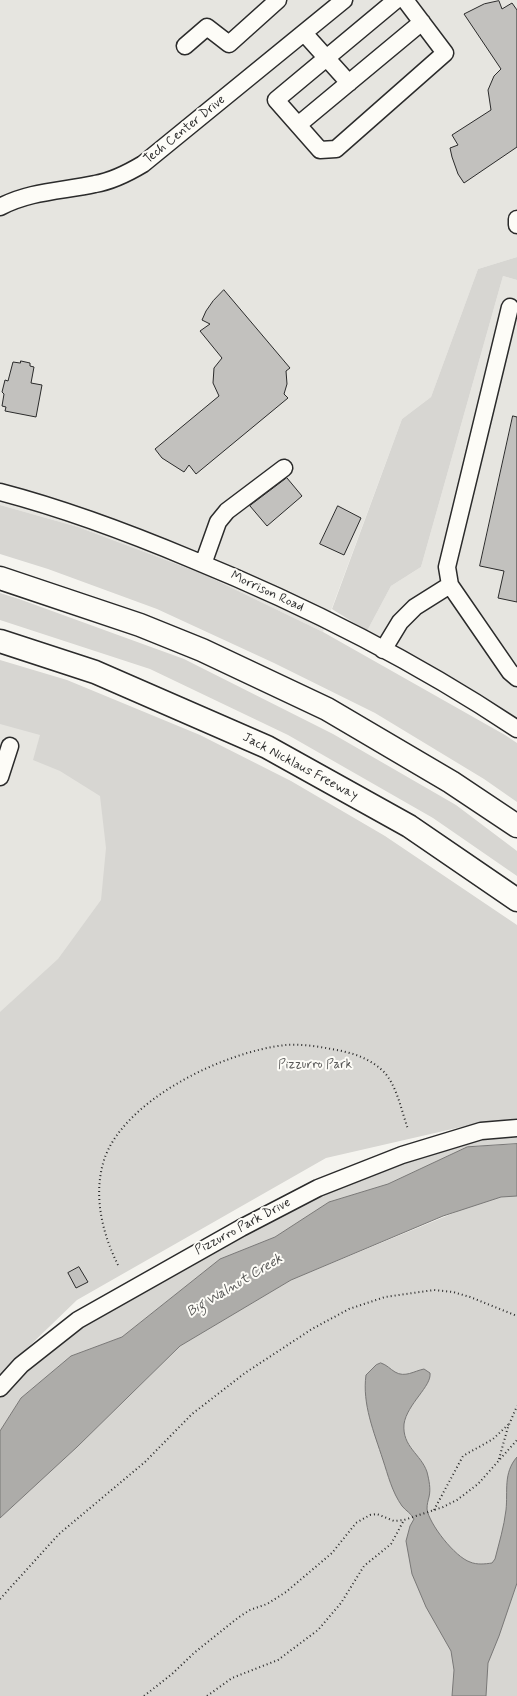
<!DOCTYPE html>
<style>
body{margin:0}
canvas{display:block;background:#f5f4ef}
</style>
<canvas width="517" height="1696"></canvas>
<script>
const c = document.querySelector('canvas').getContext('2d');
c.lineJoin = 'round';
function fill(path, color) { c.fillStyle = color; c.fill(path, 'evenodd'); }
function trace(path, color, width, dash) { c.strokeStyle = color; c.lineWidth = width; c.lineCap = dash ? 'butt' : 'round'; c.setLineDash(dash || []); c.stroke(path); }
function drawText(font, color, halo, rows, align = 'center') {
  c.font = font + ' Mynerve,sans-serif'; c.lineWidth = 4; c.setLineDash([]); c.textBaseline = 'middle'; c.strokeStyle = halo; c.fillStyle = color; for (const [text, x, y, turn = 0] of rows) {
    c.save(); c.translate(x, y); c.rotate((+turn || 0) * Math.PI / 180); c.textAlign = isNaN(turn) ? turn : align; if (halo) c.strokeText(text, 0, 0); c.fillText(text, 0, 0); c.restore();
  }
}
const built = new Path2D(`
 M 0,0 L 517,0 L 517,257 L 478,269 L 431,397 L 402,419 L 323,632 L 203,574 L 78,527 L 0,505 Z
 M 503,276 L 517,280 L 517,719 L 464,684 L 367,631 L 391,586 L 421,567 Z
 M 0,697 L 259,820 L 0,1045 Z`);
const green = new Path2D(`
 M 517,257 L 517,280 L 503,276 L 421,567 L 391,586 L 367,631 L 332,609 L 402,419 L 431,397 L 478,269 Z
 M 0,505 L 78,527 L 203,574 L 323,632 L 505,735 L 517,743 L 517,802 L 484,779 L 375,713 L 274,663 L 157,609 L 48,569 L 0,554 Z
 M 0,593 L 19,599 L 184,659 L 333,734 L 456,805 L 517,851 L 517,876 L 433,818 L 288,735 L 150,669 L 0,620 Z
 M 0,660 L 67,680 L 200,735 L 291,781 L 385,836 L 517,925 L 517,1118 L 461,1127 L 326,1158 L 77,1300 L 20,1355 L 0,1376 L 0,1012 L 58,959 L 101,900 L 106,848 L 100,796 L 60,771 L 33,760 L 40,735 L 0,724 Z
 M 517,1131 L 517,1144 L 467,1147 L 388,1184 L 329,1202 L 275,1237 L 220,1259 L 122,1337 L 71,1356 L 21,1398 L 0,1431 L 0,1393 L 25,1366 L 89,1319 L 329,1189 L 459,1143 Z
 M 517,1180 L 517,1696 L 0,1696 L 0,1518 L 77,1447 L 180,1346 L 291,1280 L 456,1212 Z`);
const water = new Path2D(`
 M 517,1144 L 517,1196 L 501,1197 L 443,1216 L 291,1280 L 180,1346 L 77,1447 L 0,1518 L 0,1431 L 21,1398 L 71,1356 L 122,1337 L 220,1259 L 275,1237 L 329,1202 L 388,1184 L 467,1147 Z
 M 381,1363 C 387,1365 390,1369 395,1372 C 405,1378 414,1371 424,1369 L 430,1373 C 432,1386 407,1404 404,1424 C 402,1447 421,1454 427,1472 C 429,1480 431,1489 429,1497 C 428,1501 427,1504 427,1509 C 429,1524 455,1557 470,1562 C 477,1565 485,1564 492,1563 L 495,1559 C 499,1543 504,1527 506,1510 C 508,1491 503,1473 517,1457 L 517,1583 L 499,1636 L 488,1663 L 486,1696 L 452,1696 L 454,1670 L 451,1651 L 426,1607 L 412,1574 L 406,1541 L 410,1526 L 414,1519 C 411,1513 406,1511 402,1506 C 392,1492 388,1475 383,1460 C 374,1432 362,1404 366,1375 L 376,1365 Z`);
const building = new Path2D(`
 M 499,1 L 502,9 L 512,3 L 517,10 L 517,147 L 464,183 L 458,174 L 452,157 L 450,148 L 458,145 L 452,135 L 491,110 L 488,90 L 494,76 L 501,69 L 464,14 L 484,4 Z
 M 224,290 L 290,368 L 286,371 L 287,384 L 284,394 L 288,398 L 196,474 L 189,465 L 184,472 L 162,458 L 155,449 L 219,396 L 213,383 L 214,368 L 222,358 L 200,331 L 210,324 L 202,320 L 206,311 L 213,301 Z
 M 21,361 L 30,363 L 30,366 L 34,367 L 31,383 L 42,385 L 36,417 L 5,411 L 6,407 L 2,406 L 4,394 L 2,392 L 5,380 L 8,381 L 13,362 L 20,363 Z
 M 513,416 L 517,417 L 517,602 L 498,598 L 504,571 L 480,566 Z
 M 287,478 L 302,496 L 267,526 L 250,506 Z
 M 338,506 L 361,518 L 344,555 L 320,544 Z
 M 79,1267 L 88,1282 L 76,1288 L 68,1273 Z`);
const path = new Path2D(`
 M 118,1265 C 102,1233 93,1195 104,1160 C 124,1099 226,1051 286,1045 C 300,1044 316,1046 331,1049 C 350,1052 368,1057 383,1071 C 397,1085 401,1110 408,1129
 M 499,1459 L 508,1427 L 517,1406
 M 434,1510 L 463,1456 L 493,1439 L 510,1423
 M 0,1599 L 59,1534 L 145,1462 L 192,1414 L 245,1373 L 312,1329 L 349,1309 L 385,1297 L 434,1290 L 453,1292 L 470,1297 L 517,1316
 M 144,1696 L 172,1674 L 194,1653 L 239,1617 L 250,1610 L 267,1604 L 286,1592 L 332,1553 L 356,1523 L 370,1515 L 377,1514 L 394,1521 L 404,1520 L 443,1507 L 457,1500 L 478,1484 L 517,1440
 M 207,1696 L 232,1678 L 278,1660 L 318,1630 L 341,1603 L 364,1566 L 391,1544 L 404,1520`);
const minor = new Path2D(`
 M 396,0 L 276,100 L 320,150 L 336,149 L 445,53 L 405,0
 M 304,33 L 349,83
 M 185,46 L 207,27 L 229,44 L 278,0
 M 298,125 L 422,22
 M 0,207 C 30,191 63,191 95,184 C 113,181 128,173 143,164 L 344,0
 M 517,219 L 517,225
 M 0,492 C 65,509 129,533 191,559 C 304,605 415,661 517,729
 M 203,564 L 218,522 L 227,511 L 284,468
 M 450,585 L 510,672 L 517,678
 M 383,650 L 400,622 L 415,607 L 450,585 L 447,567 L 510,307
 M 0,777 L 10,746
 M 0,1388 L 21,1365 L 78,1320 L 241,1228 L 318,1188 L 402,1155 L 481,1131 L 517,1128`);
const highway = new Path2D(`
 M 0,578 L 140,625 L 202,650 L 327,709 L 451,782 L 517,826
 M 0,641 L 95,672 L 267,747 L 409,826 L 517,900`);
const streetNames = [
 ["Tech Center Drive",185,130,-39],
 ["Morrison Road",267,592,25],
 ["Jack Nicklaus Freeway",300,767,28],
 ["Pizzurro Park Drive",243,1227,-28]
];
const parkNames = [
 ["Pizzurro Park",315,1065]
];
const waterNames = [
 ["Big Walnut Creek",235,1286,-31]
];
fill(built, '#e6e5e0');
fill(green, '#d7d6d2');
fill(water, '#adaca9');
trace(water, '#797877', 1);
fill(building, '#c2c1be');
trace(building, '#2b2b2b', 1);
trace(minor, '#2b2b2b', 19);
trace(highway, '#2b2b2b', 25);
trace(path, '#2b2b2b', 2, [1, 3]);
trace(minor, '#fdfcf7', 16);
trace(highway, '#fdfcf7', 22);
drawText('13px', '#2b2b2b', '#fdfcf7', streetNames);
drawText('13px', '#565655', '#fdfcf7', parkNames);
drawText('italic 14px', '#585857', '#fdfcf7', waterNames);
</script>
